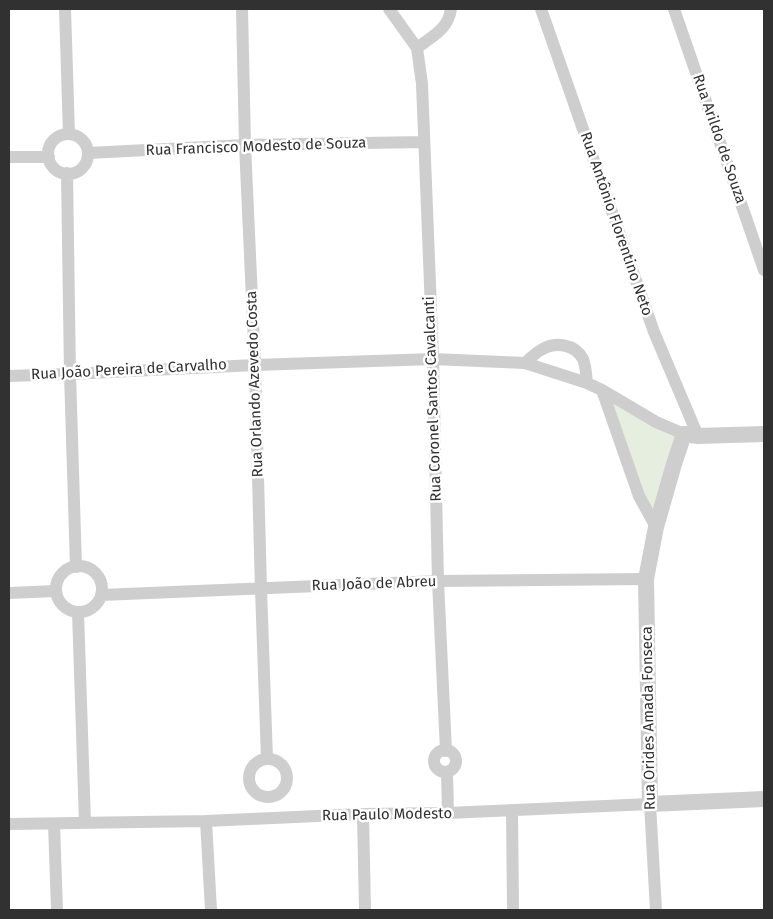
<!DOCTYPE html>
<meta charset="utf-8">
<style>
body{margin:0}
#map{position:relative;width:773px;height:919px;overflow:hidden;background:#fff;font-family:"Fira Sans",sans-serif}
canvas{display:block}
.frame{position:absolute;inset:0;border:10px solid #313131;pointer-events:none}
</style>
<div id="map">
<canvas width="773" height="919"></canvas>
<div class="frame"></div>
</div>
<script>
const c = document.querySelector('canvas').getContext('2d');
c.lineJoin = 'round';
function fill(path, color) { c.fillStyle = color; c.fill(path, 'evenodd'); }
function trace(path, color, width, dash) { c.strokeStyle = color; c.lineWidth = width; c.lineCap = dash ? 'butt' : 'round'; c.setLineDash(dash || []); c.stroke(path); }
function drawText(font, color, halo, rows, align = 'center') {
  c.font = font + ' "Fira Sans",sans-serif'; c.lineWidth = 5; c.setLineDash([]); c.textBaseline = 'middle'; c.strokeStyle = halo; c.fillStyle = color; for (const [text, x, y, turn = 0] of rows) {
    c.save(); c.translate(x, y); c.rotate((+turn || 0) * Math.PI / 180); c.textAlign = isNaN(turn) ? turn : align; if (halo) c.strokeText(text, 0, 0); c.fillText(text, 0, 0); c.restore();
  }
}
const green = new Path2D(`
 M 612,403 L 678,437 L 655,513 L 643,494 Z`);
const minor = new Path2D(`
 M 65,9 L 69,134
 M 242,9 L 245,145 L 255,365 L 261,589 L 267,759
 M 389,9 L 417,48
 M 541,9 L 654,332 L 698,436
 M 674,9 L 764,270
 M48 154a20 20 0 1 1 40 0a20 20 0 1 1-40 0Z
 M 88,153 L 245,145 L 424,142
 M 9,157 L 49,157
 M 67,173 L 70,374 L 76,567
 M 525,363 C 530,359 535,353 541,350 C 555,341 575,344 583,359 C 586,366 586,375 587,383
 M 9,376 L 70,374 L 255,365 L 433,359 L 525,363 L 587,383 L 602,390 L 656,422 L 684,434
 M 602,390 L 639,496 L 656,527
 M56 589a23 23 0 1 1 46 0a23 23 0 1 1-46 0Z
 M 9,593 L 56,591
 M 101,595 L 438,581 L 646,579
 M 78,612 L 85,823
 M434 761a11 11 0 1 1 22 0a11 11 0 1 1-22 0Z
 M 446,751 L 438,581 L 433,359 L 422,84 L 417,48 C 432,36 448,30 451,9
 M249 778a19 19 0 1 1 38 0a19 19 0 1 1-38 0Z
 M 447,772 L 448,813
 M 512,810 L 513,910
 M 363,814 L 365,910
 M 206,821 L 211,910
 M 9,824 L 206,821 L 363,814 L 448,813 L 650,804 L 656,910
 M 54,824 L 57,910`);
const tertiary = new Path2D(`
 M 764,434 L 698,436 L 684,434 L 674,464 L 656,527 L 646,579 L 650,804 L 764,799`);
const streetNames = [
 ["Rua Arildo de Souza",719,139,71],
 ["Rua Francisco Modesto de Souza",256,147,-2],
 ["Rua Antônio Florentino Neto",616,224,71],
 ["Rua João Pereira de Carvalho",129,370,-3],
 ["Rua Orlando Azevedo Costa",255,384,-92],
 ["Rua Coronel Santos Cavalcanti",433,399,-92],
 ["Rua João de Abreu",374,584,-2],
 ["Rua Orides Amada Fonseca",649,718,-91],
 ["Rua Paulo Modesto",387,815,-1]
];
fill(green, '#e6eedf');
trace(minor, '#cecece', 12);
trace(tertiary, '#cecece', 16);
drawText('15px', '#313131', '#fff', streetNames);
</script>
